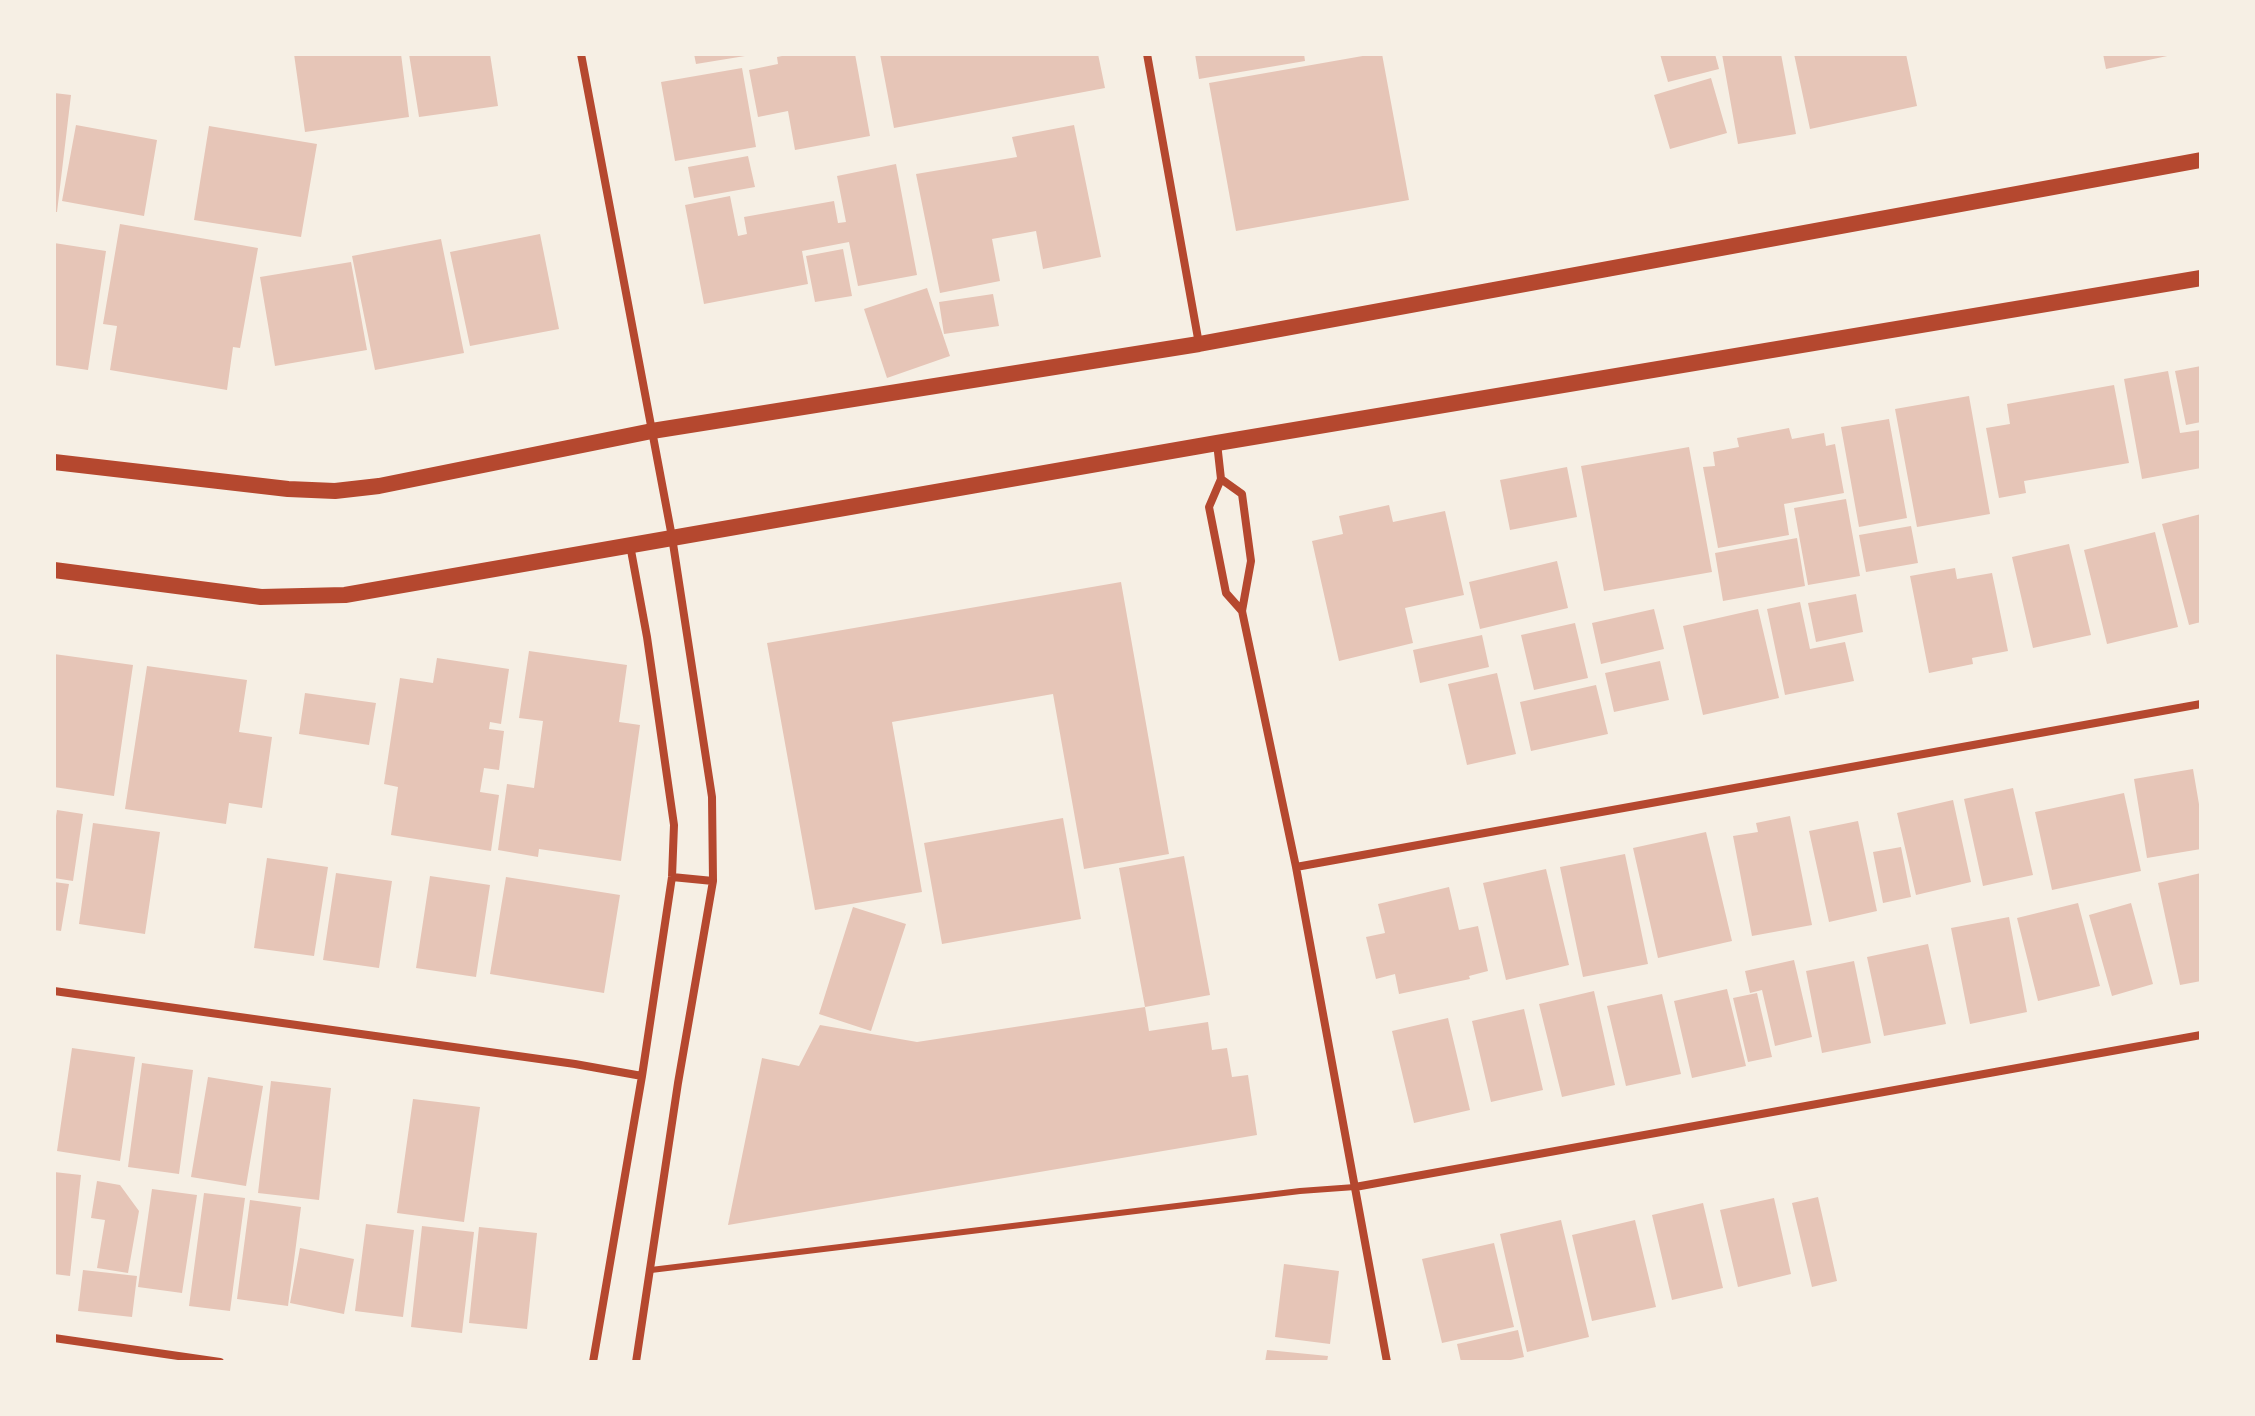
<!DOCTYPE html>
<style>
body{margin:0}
#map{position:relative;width:2255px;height:1416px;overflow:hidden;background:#f6efe4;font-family:Signika,sans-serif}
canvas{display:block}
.frame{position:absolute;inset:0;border:56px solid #f6efe4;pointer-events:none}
</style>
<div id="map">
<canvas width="2255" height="1416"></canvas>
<div class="frame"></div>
</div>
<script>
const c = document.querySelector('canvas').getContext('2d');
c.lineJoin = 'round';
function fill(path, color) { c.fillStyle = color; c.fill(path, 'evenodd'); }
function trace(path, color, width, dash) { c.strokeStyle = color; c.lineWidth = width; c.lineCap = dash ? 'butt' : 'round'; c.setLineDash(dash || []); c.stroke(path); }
const building = new Path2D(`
 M 294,54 L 401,54 L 409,117 L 305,132 Z
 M 409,54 L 490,54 L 498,106 L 419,117 Z
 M 694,54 L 745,54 L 745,56 L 696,64 Z
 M 792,54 L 855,54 L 870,136 L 795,150 L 788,111 L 758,117 L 749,70 L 778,64 L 777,57 Z
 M 880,54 L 1098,54 L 1105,88 L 894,128 Z
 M 1195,54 L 1304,54 L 1305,61 L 1199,79 Z
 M 1374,54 L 1382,54 L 1409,200 L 1236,231 L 1209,83 Z
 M 1660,54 L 1715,54 L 1719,69 L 1668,82 Z
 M 1722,54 L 1781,54 L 1796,134 L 1738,144 Z
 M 1794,54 L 1906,54 L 1917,106 L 1810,129 Z
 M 2103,54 L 2172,54 L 2172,55 L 2106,69 Z
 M 742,68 L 756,147 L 675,161 L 661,82 Z
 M 1711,78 L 1727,133 L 1670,149 L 1654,95 Z
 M 54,93 L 71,95 L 57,212 L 54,212 Z
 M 76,125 L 157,140 L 144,216 L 62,201 Z
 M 1074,125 L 1101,257 L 1043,269 L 1036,231 L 992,239 L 1000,281 L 940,293 L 916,174 L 1017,157 L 1012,137 Z
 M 209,126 L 317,144 L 301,237 L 194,220 Z
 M 748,156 L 755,187 L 694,198 L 688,167 Z
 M 896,164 L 917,275 L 858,286 L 849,242 L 802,251 L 808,284 L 704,304 L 685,205 L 730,196 L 738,236 L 747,234 L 744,217 L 834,201 L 838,223 L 846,222 L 837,176 Z
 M 120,224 L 258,248 L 240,348 L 233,347 L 227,390 L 110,370 L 117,326 L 103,324 Z
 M 540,234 L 559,329 L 470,346 L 450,252 Z
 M 441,239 L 464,353 L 375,370 L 352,256 Z
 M 54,243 L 106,251 L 88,370 L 54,365 Z
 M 843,249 L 852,296 L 815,302 L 806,256 Z
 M 351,262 L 367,350 L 275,366 L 260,277 Z
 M 927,288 L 950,356 L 887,378 L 864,309 Z
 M 993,294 L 999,326 L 944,334 L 939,302 Z
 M 2201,366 L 2201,422 L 2186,425 L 2175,371 Z
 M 2168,371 L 2180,433 L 2201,430 L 2201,468 L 2142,479 L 2124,379 Z
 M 2114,385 L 2129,463 L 2024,481 L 2026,493 L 1999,498 L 1986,428 L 2010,424 L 2007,404 Z
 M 1969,396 L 1990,514 L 1917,527 L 1895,409 Z
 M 1889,419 L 1907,518 L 1859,527 L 1841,427 Z
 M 1789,428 L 1792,439 L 1824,433 L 1826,446 L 1835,444 L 1844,493 L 1784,504 L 1789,535 L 1718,548 L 1703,467 L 1715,466 L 1713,452 L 1739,447 L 1737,438 Z
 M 1689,447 L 1712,572 L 1604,591 L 1581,466 Z
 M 1567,467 L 1577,517 L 1510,530 L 1500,480 Z
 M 1846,499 L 1860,576 L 1808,585 L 1794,508 Z
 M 1389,505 L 1393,522 L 1445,511 L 1464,595 L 1405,608 L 1413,643 L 1339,661 L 1312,541 L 1343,534 L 1339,516 Z
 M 2201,514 L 2201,622 L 2189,625 L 2162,524 Z
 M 1911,526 L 1918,563 L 1866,572 L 1859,535 Z
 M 2155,532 L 2178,627 L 2107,644 L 2084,550 Z
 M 1797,538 L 1805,586 L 1723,601 L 1715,553 Z
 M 2069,544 L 2091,635 L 2033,648 L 2012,557 Z
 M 1557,561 L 1568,608 L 1480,629 L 1469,582 Z
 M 1955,568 L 1957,579 L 1992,573 L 2008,651 L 1972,658 L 1973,664 L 1929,673 L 1910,576 Z
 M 1121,582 L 1169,854 L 1084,869 L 1053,694 L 892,722 L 922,892 L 815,910 L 767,643 Z
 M 1856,594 L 1863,632 L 1816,642 L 1808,603 Z
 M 1800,602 L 1810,649 L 1845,642 L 1854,681 L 1785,695 L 1767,609 Z
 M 1654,609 L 1664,649 L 1601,664 L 1592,623 Z
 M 1758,609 L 1779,698 L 1703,715 L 1683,626 Z
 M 1575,623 L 1588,678 L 1534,690 L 1521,635 Z
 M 1482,635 L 1489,667 L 1420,683 L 1413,650 Z
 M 529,651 L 627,665 L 619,722 L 640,725 L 621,861 L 539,849 L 538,857 L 498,850 L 507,784 L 534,788 L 543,721 L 519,718 Z
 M 54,654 L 133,665 L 114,796 L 54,787 Z
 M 437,658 L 509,669 L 501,724 L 490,722 L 489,729 L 504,731 L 499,770 L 484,768 L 480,792 L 499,795 L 491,851 L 391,835 L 398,787 L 384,784 L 400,678 L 433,683 Z
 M 1660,661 L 1669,700 L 1614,712 L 1605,673 Z
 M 147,666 L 247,680 L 239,732 L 272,737 L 262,808 L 229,803 L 226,824 L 125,809 Z
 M 1497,673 L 1516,754 L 1467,765 L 1448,684 Z
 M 1596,685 L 1608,734 L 1531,751 L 1520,702 Z
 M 305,693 L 376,703 L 369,745 L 299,734 Z
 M 2193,769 L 2201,816 L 2201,849 L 2147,858 L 2134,779 Z
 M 2013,788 L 2033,875 L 1983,886 L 1964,799 Z
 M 2124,793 L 2141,871 L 2052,890 L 2035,812 Z
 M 1953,800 L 1971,882 L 1916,895 L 1897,813 Z
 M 57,810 L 83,814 L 73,881 L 54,878 L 54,828 Z
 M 1790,816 L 1812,925 L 1752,936 L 1733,836 L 1758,832 L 1756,823 Z
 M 1063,818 L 1081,919 L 942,944 L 924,843 Z
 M 1858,821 L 1877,911 L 1829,922 L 1809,831 Z
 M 93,823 L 160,832 L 145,934 L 79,924 Z
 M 1706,832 L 1732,941 L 1658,958 L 1633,848 Z
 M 1901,847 L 1911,897 L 1883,903 L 1873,852 Z
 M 1625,854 L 1648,964 L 1583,977 L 1560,867 Z
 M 1184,856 L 1210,995 L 1145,1007 L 1119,868 Z
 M 267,858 L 328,867 L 314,956 L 254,948 Z
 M 1546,869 L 1569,965 L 1506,980 L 1483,883 Z
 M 336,873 L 392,881 L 379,968 L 323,960 Z
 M 2201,873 L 2201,981 L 2180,985 L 2158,883 Z
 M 430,876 L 490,885 L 476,977 L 416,968 Z
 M 506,877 L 620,895 L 604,993 L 490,974 Z
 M 54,882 L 69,884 L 61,931 L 54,930 Z
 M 1449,887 L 1459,930 L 1478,926 L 1488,971 L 1469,976 L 1470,979 L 1399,994 L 1395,974 L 1376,979 L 1366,937 L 1385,933 L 1378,904 Z
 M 2078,903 L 2100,986 L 2038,1001 L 2017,918 Z
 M 2131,903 L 2153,984 L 2112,996 L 2089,915 Z
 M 853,907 L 906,924 L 871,1031 L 819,1014 Z
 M 2009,917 L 2027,1012 L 1970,1024 L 1951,928 Z
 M 1928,944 L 1946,1024 L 1884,1036 L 1867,957 Z
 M 1794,960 L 1812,1037 L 1775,1046 L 1762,990 L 1750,993 L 1745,971 Z
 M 1854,961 L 1871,1043 L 1822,1053 L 1806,971 Z
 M 1727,989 L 1746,1066 L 1692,1078 L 1674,1001 Z
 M 1594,991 L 1615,1085 L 1562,1097 L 1539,1004 Z
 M 1757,993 L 1772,1057 L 1748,1062 L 1733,998 Z
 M 1662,994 L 1681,1074 L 1626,1086 L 1607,1006 Z
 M 1145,1007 L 1149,1031 L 1208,1022 L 1212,1050 L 1227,1048 L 1232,1077 L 1248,1075 L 1257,1135 L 728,1225 L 762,1058 L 799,1066 L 820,1025 L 917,1042 Z
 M 1524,1009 L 1543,1090 L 1491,1102 L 1472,1021 Z
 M 1448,1018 L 1470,1110 L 1414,1123 L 1392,1031 Z
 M 72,1048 L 135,1057 L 120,1161 L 57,1151 Z
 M 142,1063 L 193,1070 L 179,1174 L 128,1167 Z
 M 208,1077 L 263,1086 L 246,1186 L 191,1177 Z
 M 271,1081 L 331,1088 L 319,1200 L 258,1193 Z
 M 413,1099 L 480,1107 L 464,1222 L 397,1213 Z
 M 54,1172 L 81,1175 L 70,1276 L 54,1274 Z
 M 97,1181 L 120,1185 L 139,1211 L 128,1273 L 97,1268 L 105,1220 L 91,1218 Z
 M 152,1189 L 197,1195 L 182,1293 L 138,1287 Z
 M 204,1193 L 245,1198 L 230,1311 L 189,1306 Z
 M 1818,1197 L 1837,1281 L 1812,1287 L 1792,1203 Z
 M 1774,1198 L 1791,1274 L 1738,1287 L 1720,1210 Z
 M 250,1200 L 301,1207 L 288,1306 L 237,1299 Z
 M 1703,1203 L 1723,1288 L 1672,1300 L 1652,1215 Z
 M 1561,1220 L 1589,1337 L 1527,1352 L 1500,1234 Z
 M 1635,1220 L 1656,1307 L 1592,1321 L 1572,1235 Z
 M 366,1224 L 414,1230 L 403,1317 L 355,1311 Z
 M 422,1226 L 474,1232 L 462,1333 L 411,1327 Z
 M 479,1227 L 537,1233 L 527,1329 L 469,1323 Z
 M 1494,1243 L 1514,1327 L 1442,1343 L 1422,1259 Z
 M 300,1248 L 354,1259 L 344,1314 L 290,1303 Z
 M 1284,1264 L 1339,1271 L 1330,1344 L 1275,1337 Z
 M 83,1270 L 137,1276 L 132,1317 L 78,1311 Z
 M 1518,1330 L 1524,1357 L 1502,1362 L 1461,1362 L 1457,1344 Z
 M 1267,1350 L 1328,1356 L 1327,1362 L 1265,1362 Z`);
const service = new Path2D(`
 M 651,1270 L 1300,1191 L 1355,1187`);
const minor = new Path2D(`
 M 581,54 L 672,537 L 712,797 L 713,881 L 678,1083 L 636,1362
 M 1147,54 L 1199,344
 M 1217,443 L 1221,479 L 1242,494 L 1251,561 L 1242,611 L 1296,867 L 1387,1362
 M 1221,479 L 1209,507 L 1226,593 L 1242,611
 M 1296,867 L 2201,704
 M 672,877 L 713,881
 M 54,991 L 575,1064 L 642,1076
 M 1355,1187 L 2201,1035
 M 54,1338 L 220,1362
 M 593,1362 L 642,1076 L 672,877 L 674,825 L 647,637 L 630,545`);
const secondary = new Path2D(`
 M 54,462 L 288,489 L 335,491 L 379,486 L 652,431 L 1199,344 L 2201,160
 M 54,570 L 261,597 L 345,595 L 1217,443 L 2201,278`);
fill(building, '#e6c5b7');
trace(service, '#b5482f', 6);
trace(minor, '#b5482f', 8);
trace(secondary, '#b5482f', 16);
</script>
